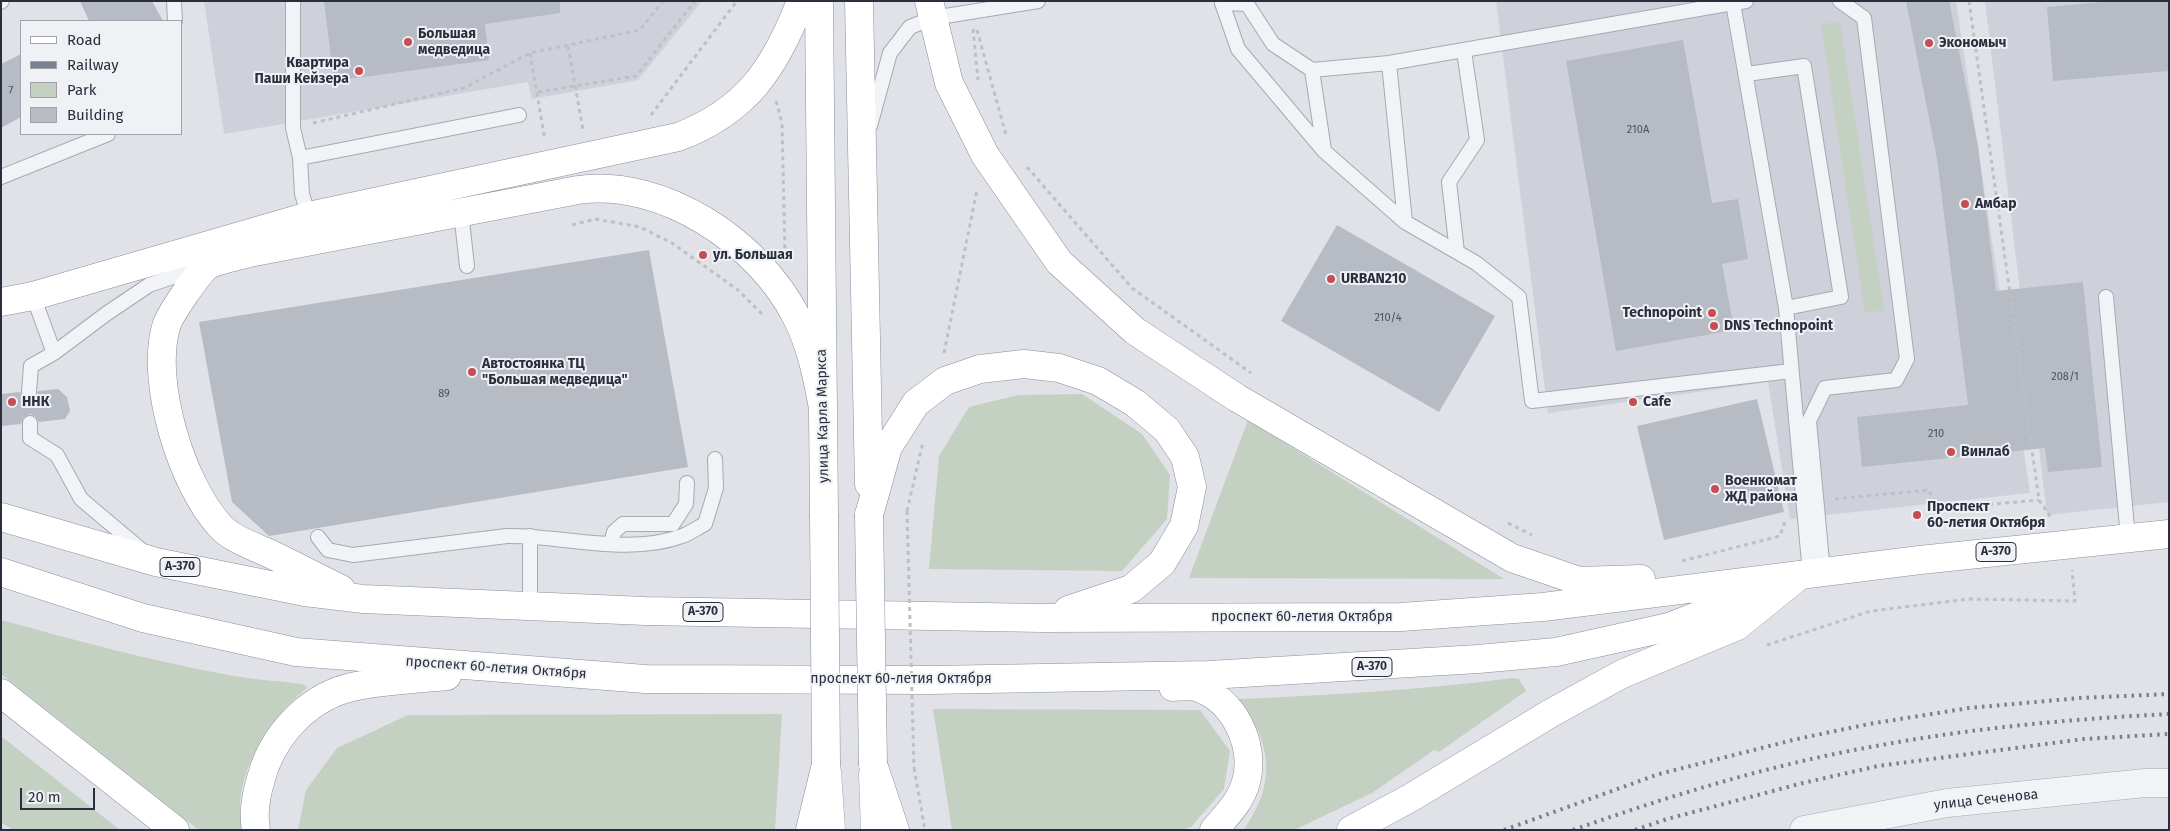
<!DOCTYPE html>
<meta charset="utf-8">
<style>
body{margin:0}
#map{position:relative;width:2170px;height:831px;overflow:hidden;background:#e0e2e8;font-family:"Fira Sans",sans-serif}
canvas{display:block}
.frame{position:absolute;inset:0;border:2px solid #2a2f3e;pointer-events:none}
.legend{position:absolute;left:20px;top:20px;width:162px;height:115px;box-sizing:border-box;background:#eff1f5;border:1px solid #a0a3ac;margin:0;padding:6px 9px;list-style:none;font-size:15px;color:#2a2f3e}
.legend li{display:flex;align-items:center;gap:10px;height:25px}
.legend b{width:25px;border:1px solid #a0a3ac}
.scale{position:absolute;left:20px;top:788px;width:75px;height:22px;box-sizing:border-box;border:2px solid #2a2f3e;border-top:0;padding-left:6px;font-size:15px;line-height:18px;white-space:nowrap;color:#2a2f3e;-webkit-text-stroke:4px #eff1f5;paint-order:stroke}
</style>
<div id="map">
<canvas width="2170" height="831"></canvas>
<div class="frame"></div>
<ul class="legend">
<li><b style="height:6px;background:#fff"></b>Road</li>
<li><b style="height:6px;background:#7a8090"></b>Railway</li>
<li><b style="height:14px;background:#c4d1c2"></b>Park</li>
<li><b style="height:14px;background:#b7bbc4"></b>Building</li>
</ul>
<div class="scale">20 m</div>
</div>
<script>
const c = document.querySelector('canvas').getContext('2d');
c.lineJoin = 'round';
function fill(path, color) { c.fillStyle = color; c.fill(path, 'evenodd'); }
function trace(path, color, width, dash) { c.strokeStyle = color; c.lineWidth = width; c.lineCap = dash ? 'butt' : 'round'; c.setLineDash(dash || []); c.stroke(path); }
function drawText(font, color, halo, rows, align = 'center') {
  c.font = font + ' "Fira Sans",sans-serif'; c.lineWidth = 4; c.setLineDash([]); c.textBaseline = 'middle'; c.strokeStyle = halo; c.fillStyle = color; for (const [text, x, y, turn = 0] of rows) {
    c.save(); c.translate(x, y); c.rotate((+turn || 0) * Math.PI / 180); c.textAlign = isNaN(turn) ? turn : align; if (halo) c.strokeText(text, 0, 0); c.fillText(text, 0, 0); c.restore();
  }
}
const built = new Path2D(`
 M 204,1 L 702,1 L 638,80 L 532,99 L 528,82 L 224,134 Z
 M 1496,1 L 1956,1 L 2030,493 L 1790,519 L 1768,382 L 1548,413 Z
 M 1985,1 L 2169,1 L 2169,502 L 2047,515 Z`);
const green = new Path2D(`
 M 1840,22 L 1884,310 L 1865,313 L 1821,24 Z
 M 1082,394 L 1142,434 L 1170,475 L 1167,519 L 1122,571 L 929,569 L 939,456 L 969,407 L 1018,395 Z
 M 1248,420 L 1504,579 L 1189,578 Z
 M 1,620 C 78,641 156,662 234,676 C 256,680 280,681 302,684 L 308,687 C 270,718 229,778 243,830 L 199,830 L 1,674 Z
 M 1513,678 L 1519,679 L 1526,691 L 1439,752 L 1434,750 L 1372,793 L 1294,830 L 1244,830 C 1252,816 1261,802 1264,787 C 1271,757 1261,725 1238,705 L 1239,699 C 1331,695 1422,690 1513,678 Z
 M 933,709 L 1200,710 L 1230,751 L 1224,789 L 1191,827 L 1181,830 L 952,830 Z
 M 782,714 L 775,830 L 298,830 L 306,790 L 337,748 L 408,715 Z
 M 1,736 L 120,830 L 13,830 L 1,822 Z`);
const building = new Path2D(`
 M 80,1 L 152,1 L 163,21 L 89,21 Z
 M 324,1 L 560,1 L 560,13 L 485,24 L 489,60 L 334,81 Z
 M 1906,1 L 1949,1 L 1978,146 L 1996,291 L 2083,282 L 2102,467 L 2048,472 L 2045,448 L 1862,467 L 1857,417 L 1968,405 L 1937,159 Z
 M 2114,1 L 2169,1 L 2169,71 L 2053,81 L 2047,7 Z
 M 1683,40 L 1712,203 L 1738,199 L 1748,259 L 1722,264 L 1734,330 L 1616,351 L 1566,61 Z
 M 21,54 L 21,117 L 1,128 L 1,64 Z
 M 1337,225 L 1495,316 L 1439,412 L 1281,321 Z
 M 649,250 L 688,467 L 269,536 L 232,502 L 199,322 Z
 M 58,389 L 67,397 L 70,411 L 65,419 L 39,422 L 35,416 L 30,414 L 23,418 L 21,424 L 1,426 L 1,394 L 20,392 L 24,399 L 29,401 L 36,397 L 38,391 Z
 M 1757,399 L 1784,512 L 1664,540 L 1637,426 Z`);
const path = new Path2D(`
 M 1969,1 L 2039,500 L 2052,519
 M 973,29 L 978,80
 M 977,30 L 1006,135
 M 568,46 L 583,130
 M 530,53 L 545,140
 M 538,92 L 636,76 L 695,1
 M 776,101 L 782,123 L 785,254
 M 651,115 L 737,1
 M 313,123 L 464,88 L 530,53 L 640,30 L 663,1
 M 1027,167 L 1132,288 L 1251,373
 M 572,225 L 595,219 L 640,227 L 672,243 L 738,290 L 762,314
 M 944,353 L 977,190
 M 1835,499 L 1929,490 L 1936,509 L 2039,500
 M 907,511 L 923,442
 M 1508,523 L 1532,535
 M 1682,561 L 1780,536 L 1785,521
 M 1767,645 L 1871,611 L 1970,599 L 2075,601 L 2072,570
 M 914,768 L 925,830`);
const lane = new Path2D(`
 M 174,1 L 175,21
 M 293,1 L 293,128 L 300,158 L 302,194 L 310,220
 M 1746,1 L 1733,3 L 1786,308 L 1810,574
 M 1,2 L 2,1
 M 1733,3 L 1389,63 L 1312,70 L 1273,44 L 1247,4 L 1222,3 L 1238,49 L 1324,151 L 1405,222 L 1476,263 L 1519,297 L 1532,401 L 1791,371
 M 1389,63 L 1405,222
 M 1312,70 L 1324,150
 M 1747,74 L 1804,66 L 1841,297 L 1786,308
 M 870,126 L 890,53 L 910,27 L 933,18 L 1038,1
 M 300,158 L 519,115
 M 1,177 L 108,134
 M 461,212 L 467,266
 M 1457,252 L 1449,182 L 1477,140 L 1464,51
 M 2106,297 L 2128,538
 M 54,353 L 106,314 L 149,285 L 199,268
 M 29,392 L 31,366 L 54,353 L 33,296
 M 30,423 L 30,438 L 57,455 L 81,499 L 144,552
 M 318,537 L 328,550 L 353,555 L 507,536 C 561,535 629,556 682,536 C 690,533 697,528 705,524 L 716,488 L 715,459
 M 611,543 L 614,532 L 623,524 L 673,524 L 686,504 L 687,483
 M 1823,572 L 1809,421 L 1825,388 L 1896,380 L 1907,359 L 1864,18 L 1840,1
 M 530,606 L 530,536`);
const street = new Path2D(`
 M 1804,830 L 1947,803 L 2145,783 L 2169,783`);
const primary = new Path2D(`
 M 827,772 L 831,830
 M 873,774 L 875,830
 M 1351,830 L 1412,797 L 1551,713 L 1622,674 L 1737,626 L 1800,575`);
const highway = new Path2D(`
 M 819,1 L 824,514
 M 859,1 L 869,484
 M 929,1 L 949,83 L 985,155 L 1059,262 L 1135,331 L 1237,398 L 1512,558 L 1579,581 L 1641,579
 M 1,302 L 33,296 L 309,216 L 678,137 C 747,111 775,68 801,1
 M 869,515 L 888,447 L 916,403 L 945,381 L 980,369 L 1024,364 L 1059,368 L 1098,381 L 1135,403 L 1167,430 L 1185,457 L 1192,487 L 1184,526 L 1162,563 L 1131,589 L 1068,610
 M 1,517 L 156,562 L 305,592 L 363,599 L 645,611 L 1042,618 L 1401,617 L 1543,607 L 1920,560 L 2169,534
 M 1,572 L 143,618 L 296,652 L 645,679 L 931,680 L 1209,675 L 1478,659 L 1556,652 L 1669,627 L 1763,590
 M 341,589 C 316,577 292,564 266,552 C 251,545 232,539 220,526 C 182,485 150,382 166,327 C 169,315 197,275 206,267 C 213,261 239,256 249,253 L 578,190 C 663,178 758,242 796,316 C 811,345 817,376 823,408
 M 1173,687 C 1180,687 1189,685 1196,687 C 1234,699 1256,745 1246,782 C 1241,801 1227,815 1214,830
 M 1,693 L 175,830
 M 873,764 L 895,830
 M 256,830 C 252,808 258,787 265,766 C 279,729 312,696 352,687 C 381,680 417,679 447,676
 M 810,830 L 826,764`);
const rail = new Path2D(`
 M 1504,830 L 1659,774 L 1797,739 L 1869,724 L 1969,708 L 2080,698 L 2169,694
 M 1573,830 C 1672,795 1773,764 1876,746 C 1973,728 2070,719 2169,714
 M 1635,830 L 1667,819 L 1803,783 L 1878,766 L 2084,739 L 2169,734`);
const pathBridge = new Path2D(`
 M 907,511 L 914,768`);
const highwayBridge = new Path2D(`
 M 824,514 L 826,764
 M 869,515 L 873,764`);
const markers = [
 [408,42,5,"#c54d53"],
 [1929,43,5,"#c54d53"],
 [359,71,5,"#c54d53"],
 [1965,204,5,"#c54d53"],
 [703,255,5,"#c54d53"],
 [1331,279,5,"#c54d53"],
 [1712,313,5,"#c54d53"],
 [1714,326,5,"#c54d53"],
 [472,372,5,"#c54d53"],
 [12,402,5,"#c54d53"],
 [1633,402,5,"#c54d53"],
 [1951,452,5,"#c54d53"],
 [1715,489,5,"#c54d53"],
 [1917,515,5,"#c54d53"]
];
const numberNames = [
 ["7",11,91],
 ["210А",1638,130],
 ["210/4",1388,318],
 ["208/1",2065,377],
 ["89",444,394],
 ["210",1936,434]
];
const shields = [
 [1996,552,40],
 [180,567,40],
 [703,612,40],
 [1372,667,40]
];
const shieldNames = [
 ["А-370",1996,552],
 ["А-370",180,567],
 ["А-370",703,612],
 ["А-370",1372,667]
];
const poiNames = [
 ["Большая",418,34],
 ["медведица",418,50],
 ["Экономыч",1939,43],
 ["Квартира",349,63,"right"],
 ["Паши Кейзера",349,79,"right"],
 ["Амбар",1975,204],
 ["ул. Большая",713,255],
 ["URBAN210",1341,279],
 ["Technopoint",1702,313,"right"],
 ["DNS Technopoint",1724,326],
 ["Автостоянка ТЦ",482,364],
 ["\"Большая медведица\"",482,380],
 ["ННК",22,402],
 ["Cafe",1643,402],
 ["Винлаб",1961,452],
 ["Военкомат",1725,481],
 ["ЖД района",1725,497],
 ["Проспект",1927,507],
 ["60-летия Октября",1927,523]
];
const streetNames = [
 ["улица Карла Маркса",823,416,-91],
 ["проспект 60-летия Октября",1302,617],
 ["проспект 60-летия Октября",496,668,4],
 ["проспект 60-летия Октября",901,679],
 ["улица Сеченова",1986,800,-6]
];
fill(built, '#ced1da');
fill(green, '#c4d1c2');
fill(building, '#b7bbc4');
trace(lane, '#a6a9b2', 16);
trace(street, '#a6a9b2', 29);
trace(primary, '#a0a6b3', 29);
trace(highway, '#888e9d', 29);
trace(path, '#bec0c6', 3, [4, 4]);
trace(lane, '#f2f3f6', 14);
trace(street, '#f2f3f6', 28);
trace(primary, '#fff', 28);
trace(highway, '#fff', 28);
trace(rail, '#7a8090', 4, [2.5, 5]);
trace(highwayBridge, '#888e9d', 29, []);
trace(pathBridge, '#bec0c6', 3, [4, 4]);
trace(highwayBridge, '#fff', 28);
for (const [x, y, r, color] of markers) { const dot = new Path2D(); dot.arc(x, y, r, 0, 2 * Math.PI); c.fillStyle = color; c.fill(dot); trace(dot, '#eff1f5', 2); }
drawText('11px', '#4d5260', null, numberNames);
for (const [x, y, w] of shields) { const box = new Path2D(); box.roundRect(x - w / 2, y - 9.5, w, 19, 4); c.fillStyle = '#eff1f5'; c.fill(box); trace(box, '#2a2f3e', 1); }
drawText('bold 12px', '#2a2f3e', null, shieldNames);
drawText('bold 14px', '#2a2f3e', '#eff1f5', poiNames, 'left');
drawText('14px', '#2a2f3e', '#eff1f5', streetNames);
</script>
